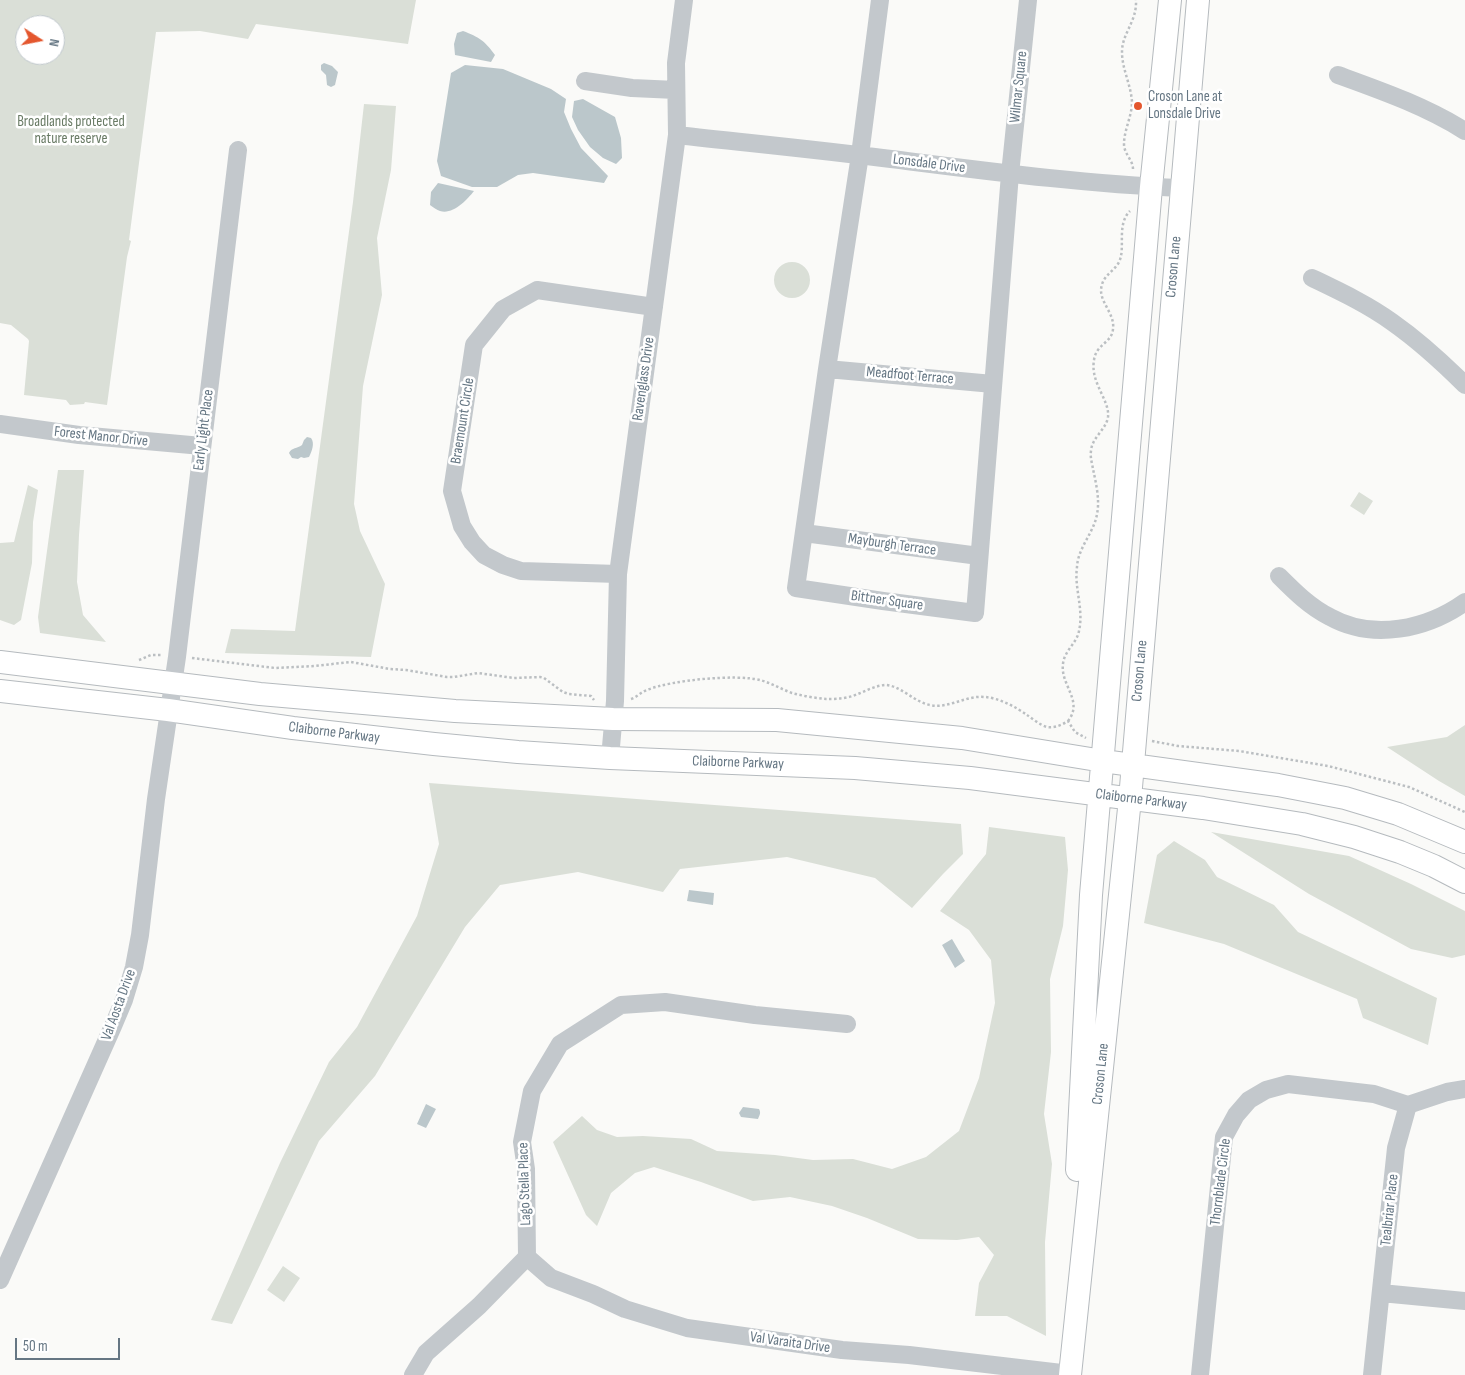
<!DOCTYPE html>
<style>
body{margin:0}
#map{position:relative;width:1465px;height:1375px;overflow:hidden;background:#fafaf8;font-family:"Sofia Sans Condensed",sans-serif}
canvas{display:block}
.north{position:absolute;left:15px;top:15px;width:50px;height:50px;box-sizing:border-box;background:#fff;border:1px solid #c1c8cd;border-radius:50%;rotate:101deg;font-size:14px;font-weight:700;line-height:20px;text-align:center;color:#657683}
.north::after{content:'';display:block;margin:auto;width:18px;height:22px;background:#e4572e;clip-path:polygon(50% 0,100% 100%,50% 72%,0 100%)}
.scale{position:absolute;left:15px;top:1338px;width:105px;height:22px;box-sizing:border-box;border:2px solid #657683;border-top:0;padding-left:6px;font-size:15px;line-height:18px;white-space:nowrap;color:#657683;-webkit-text-stroke:4px #fff;paint-order:stroke}
</style>
<div id="map">
<canvas width="1465" height="1375"></canvas>
<div class="north">N</div>
<div class="scale">50 m</div>
</div>
<script>
const c = document.querySelector('canvas').getContext('2d');
c.lineJoin = 'round';
function fill(path, color) { c.fillStyle = color; c.fill(path, 'evenodd'); }
function trace(path, color, width, dash) { c.strokeStyle = color; c.lineWidth = width; c.lineCap = dash ? 'butt' : 'round'; c.setLineDash(dash || []); c.stroke(path); }
function drawText(font, color, halo, rows, align = 'center') {
  c.font = font + ' "Sofia Sans Condensed",sans-serif'; c.lineWidth = 5; c.setLineDash([]); c.textBaseline = 'middle'; c.strokeStyle = halo; c.fillStyle = color; for (const [text, x, y, turn = 0] of rows) {
    c.save(); c.translate(x, y); c.rotate((+turn || 0) * Math.PI / 180); c.textAlign = isNaN(turn) ? turn : align; if (halo) c.strokeText(text, 0, 0); c.fillText(text, 0, 0); c.restore();
  }
}
const green = new Path2D(`
 M 0,0 L 416,0 L 408,44 L 256,24 L 248,39 L 200,31 L 156,32 L 129,240 L 131,241 L 127,257 L 107,405 L 85,402 L 84,404 L 70,405 L 66,400 L 24,395 L 29,341 L 28,339 L 11,325 L 0,323 ZM 25,25 L 55,25 L 55,55 L 25,55 Z
 M 364,104 L 396,106 L 391,170 L 377,238 L 382,295 L 363,386 L 354,504 L 360,531 L 385,584 L 371,657 L 225,653 L 231,629 L 295,631 L 353,202 Z
 M774 280a18 18 0 1 1 36 0a18 18 0 1 1-36 0Z
 M 58,470 L 84,470 L 79,535 L 77,582 L 83,615 L 106,642 L 40,633 L 38,617 Z
 M 28,485 L 38,490 L 33,522 L 32,563 L 21,620 L 14,625 L 0,620 L 0,543 L 14,542 Z
 M 1359,492 L 1373,501 L 1364,515 L 1350,506 Z
 M 1465,725 L 1465,796 L 1439,781 L 1387,747 L 1447,737 Z
 M 429,783 L 961,824 L 963,854 L 943,874 L 912,908 L 875,878 L 787,857 L 680,869 L 663,892 L 578,872 L 500,885 L 465,927 L 375,1076 L 319,1141 L 232,1324 L 211,1320 L 280,1163 L 329,1062 L 357,1027 L 417,916 L 439,844 Z
 M 989,827 L 1065,837 L 1068,870 L 1063,926 L 1050,979 L 1051,1052 L 1044,1114 L 1052,1164 L 1045,1242 L 1046,1336 L 1007,1316 L 975,1316 L 979,1283 L 994,1255 L 979,1237 L 957,1240 L 918,1239 L 867,1218 L 832,1206 L 790,1197 L 753,1201 L 701,1182 L 654,1167 L 635,1173 L 611,1193 L 597,1226 L 586,1215 L 553,1142 L 582,1116 L 597,1130 L 617,1137 L 643,1136 L 691,1139 L 717,1151 L 775,1155 L 813,1160 L 853,1159 L 892,1169 L 926,1157 L 959,1131 L 979,1078 L 995,1003 L 991,960 L 969,930 L 940,911 L 986,854 Z
 M 1211,832 L 1349,856 L 1411,884 L 1465,911 L 1465,955 L 1452,958 L 1411,949 L 1309,894 Z
 M 1174,841 L 1205,860 L 1217,877 L 1274,905 L 1298,932 L 1437,998 L 1428,1045 L 1363,1018 L 1357,999 L 1224,944 L 1144,923 L 1157,855 Z
 M 283,1266 L 300,1278 L 284,1302 L 267,1290 Z`);
const water = new Path2D(`
 M 463,31 C 479,37 485,41 495,55 L 491,62 L 455,55 L 454,44 L 457,33 Z
 M 324,63 L 332,66 L 338,72 L 335,85 L 331,87 L 327,85 L 326,75 L 321,70 L 321,65 Z
 M 465,65 L 503,69 L 551,89 L 566,99 L 564,112 L 571,129 L 581,148 L 608,176 L 604,183 L 533,173 L 518,175 L 497,187 L 472,187 L 441,176 L 437,161 L 451,73 Z
 M 583,99 L 615,117 L 621,138 L 622,158 L 616,164 L 603,158 L 590,147 L 578,130 L 572,117 L 574,101 Z
 M 438,183 L 474,191 C 467,200 453,215 440,211 C 437,210 433,207 430,205 L 431,192 Z
 M 307,437 L 311,438 C 315,443 312,451 309,457 L 304,458 L 301,457 L 298,459 L 292,458 L 289,453 C 292,447 297,449 302,445 L 304,440 Z
 M 689,890 L 714,893 L 713,905 L 687,901 Z
 M 952,939 L 965,961 L 955,968 L 942,945 Z
 M 426,1104 L 436,1109 L 426,1128 L 417,1124 Z
 M 743,1107 L 759,1109 C 761,1113 760,1114 758,1119 L 741,1117 L 739,1113 Z`);
const path = new Path2D(`
 M 1133,169 C 1133,160 1124,154 1124,144 C 1124,130 1132,116 1132,102 C 1131,85 1122,69 1122,52 C 1122,33 1137,22 1136,0
 M 192,658 L 275,668 L 314,666 L 351,662 L 390,669 L 406,670 L 447,677 L 454,677 L 478,673 L 514,678 L 540,677 L 544,678 L 563,692 L 569,694 L 591,696 L 594,700
 M 139,660 L 151,655 L 162,655
 M 631,699 C 637,697 641,692 647,690 C 671,680 736,674 760,680 C 771,683 781,689 792,693 C 803,696 815,698 826,699 C 833,699 841,699 849,697 C 861,694 872,686 885,685 C 900,685 914,702 930,705 C 949,709 966,695 985,697 C 999,698 1016,707 1027,715 C 1033,719 1040,725 1047,727 C 1055,728 1062,725 1068,721 L 1075,732 L 1086,738
 M 1068,721 C 1084,701 1060,685 1063,664 C 1064,651 1077,643 1079,631 C 1084,609 1074,588 1077,567 C 1078,547 1094,533 1097,514 C 1100,500 1096,483 1093,469 C 1092,463 1090,457 1091,451 C 1092,437 1106,430 1108,417 C 1110,400 1090,383 1094,360 C 1096,344 1112,343 1113,329 C 1115,314 1101,304 1101,290 C 1102,275 1114,272 1119,262 C 1126,248 1116,225 1130,211
 M 1152,741 L 1178,746 L 1239,751 L 1328,766 L 1409,787 L 1465,812`);
const minor = new Path2D(`
 M 880,0 L 860,155 L 827,369 L 796,588 L 883,601 L 975,613 L 1010,174 L 1028,0
 M 1338,75 C 1382,91 1425,106 1465,131
 M 585,81 L 632,88 L 676,90
 M 677,135 C 748,143 820,150 891,159 C 987,171 1084,184 1181,188
 M 1312,278 C 1339,291 1367,304 1392,322 C 1419,341 1442,362 1465,385
 M 827,369 L 993,384
 M 0,424 L 79,435 L 202,446
 M 804,533 L 979,556
 M 618,574 L 521,571 L 503,565 L 484,555 L 472,542 L 462,526 L 452,491 L 474,345 L 503,309 L 537,290 L 654,307
 M 1279,576 C 1295,592 1310,607 1330,617 C 1373,641 1427,629 1465,602
 M 610,758 L 615,701 L 618,574 L 677,135 L 676,63 L 684,0
 M 527,1257 L 551,1278 L 593,1294 L 625,1309 L 687,1328 L 842,1350 L 909,1355 L 1070,1374
 M 0,1280 L 113,1026 L 124,1000 L 134,967 L 140,935 L 156,799 L 177,657 L 238,150
 M 1381,1293 L 1465,1301
 M 413,1375 L 426,1353 L 479,1306 L 527,1257 L 526,1169 L 522,1142 L 532,1091 L 560,1044 L 621,1005 L 665,1002 L 755,1015 L 847,1024
 M 1200,1375 L 1224,1137 L 1236,1115 L 1249,1100 L 1266,1090 L 1288,1084 L 1374,1094 L 1408,1105
 M 1372,1375 L 1396,1148 L 1408,1105 L 1447,1092 L 1465,1089`);
const major = new Path2D(`
 M 0,662 L 260,694 L 455,711 L 613,719 L 777,720 L 962,738 L 1103,761 L 1278,785 L 1345,798 L 1398,814 L 1465,842
 M 0,691 L 168,710 L 293,728 L 434,744 L 518,752 L 610,758 L 855,768 L 970,778 L 1203,808 L 1302,824 L 1354,837 L 1400,852 L 1434,866 L 1465,882
 M 1077,1170 L 1091,895 L 1151,187 L 1170,0
 M 1070,1375 L 1130,799 L 1198,0`);
const markers = [
 [1138,106,5,"#e4572e"]
];
const streetNames = [
 ["Wilmar Square",1019,87,-84],
 ["Lonsdale Drive",929,164,7],
 ["Croson Lane",1174,267,-85],
 ["Meadfoot Terrace",910,376,5],
 ["Ravenglass Drive",644,379,-82],
 ["Braemount Circle",463,421,-81],
 ["Early Light Place",204,430,-83],
 ["Forest Manor Drive",101,437,6],
 ["Mayburgh Terrace",892,545,8],
 ["Bittner Square",887,601,8],
 ["Croson Lane",1140,671,-85],
 ["Claiborne Parkway",334,733,7],
 ["Claiborne Parkway",738,763,2],
 ["Claiborne Parkway",1141,800,7],
 ["Val Aosta Drive",119,1005,-70],
 ["Croson Lane",1101,1074,-84],
 ["Thornblade Circle",1221,1182,-83],
 ["Lago Stella Place",525,1184,-92],
 ["Tealbriar Place",1390,1210,-84],
 ["Val Varaita Drive",790,1343,8]
];
const poiNames = [
 ["Croson Lane at",1148,97],
 ["Lonsdale Drive",1148,114]
];
const parkNames = [
 ["Broadlands protected",71,122],
 ["nature reserve",71,139]
];
fill(green, '#dadfd7');
fill(water, '#bbc7cb');
trace(major, '#b5babe', 24);
trace(path, '#bbbfc2', 2.5, [2.5, 2.5]);
trace(minor, '#c3c8cc', 18);
trace(major, '#fff', 22);
for (const [x, y, r, color] of markers) { const dot = new Path2D(); dot.arc(x, y, r, 0, 2 * Math.PI); c.fillStyle = color; c.fill(dot); trace(dot, '#fff', 2); }
drawText('15px', '#657683', '#fff', streetNames);
drawText('15px', '#657683', '#fff', poiNames, 'left');
drawText('15px', '#687a64', '#fff', parkNames);
</script>
